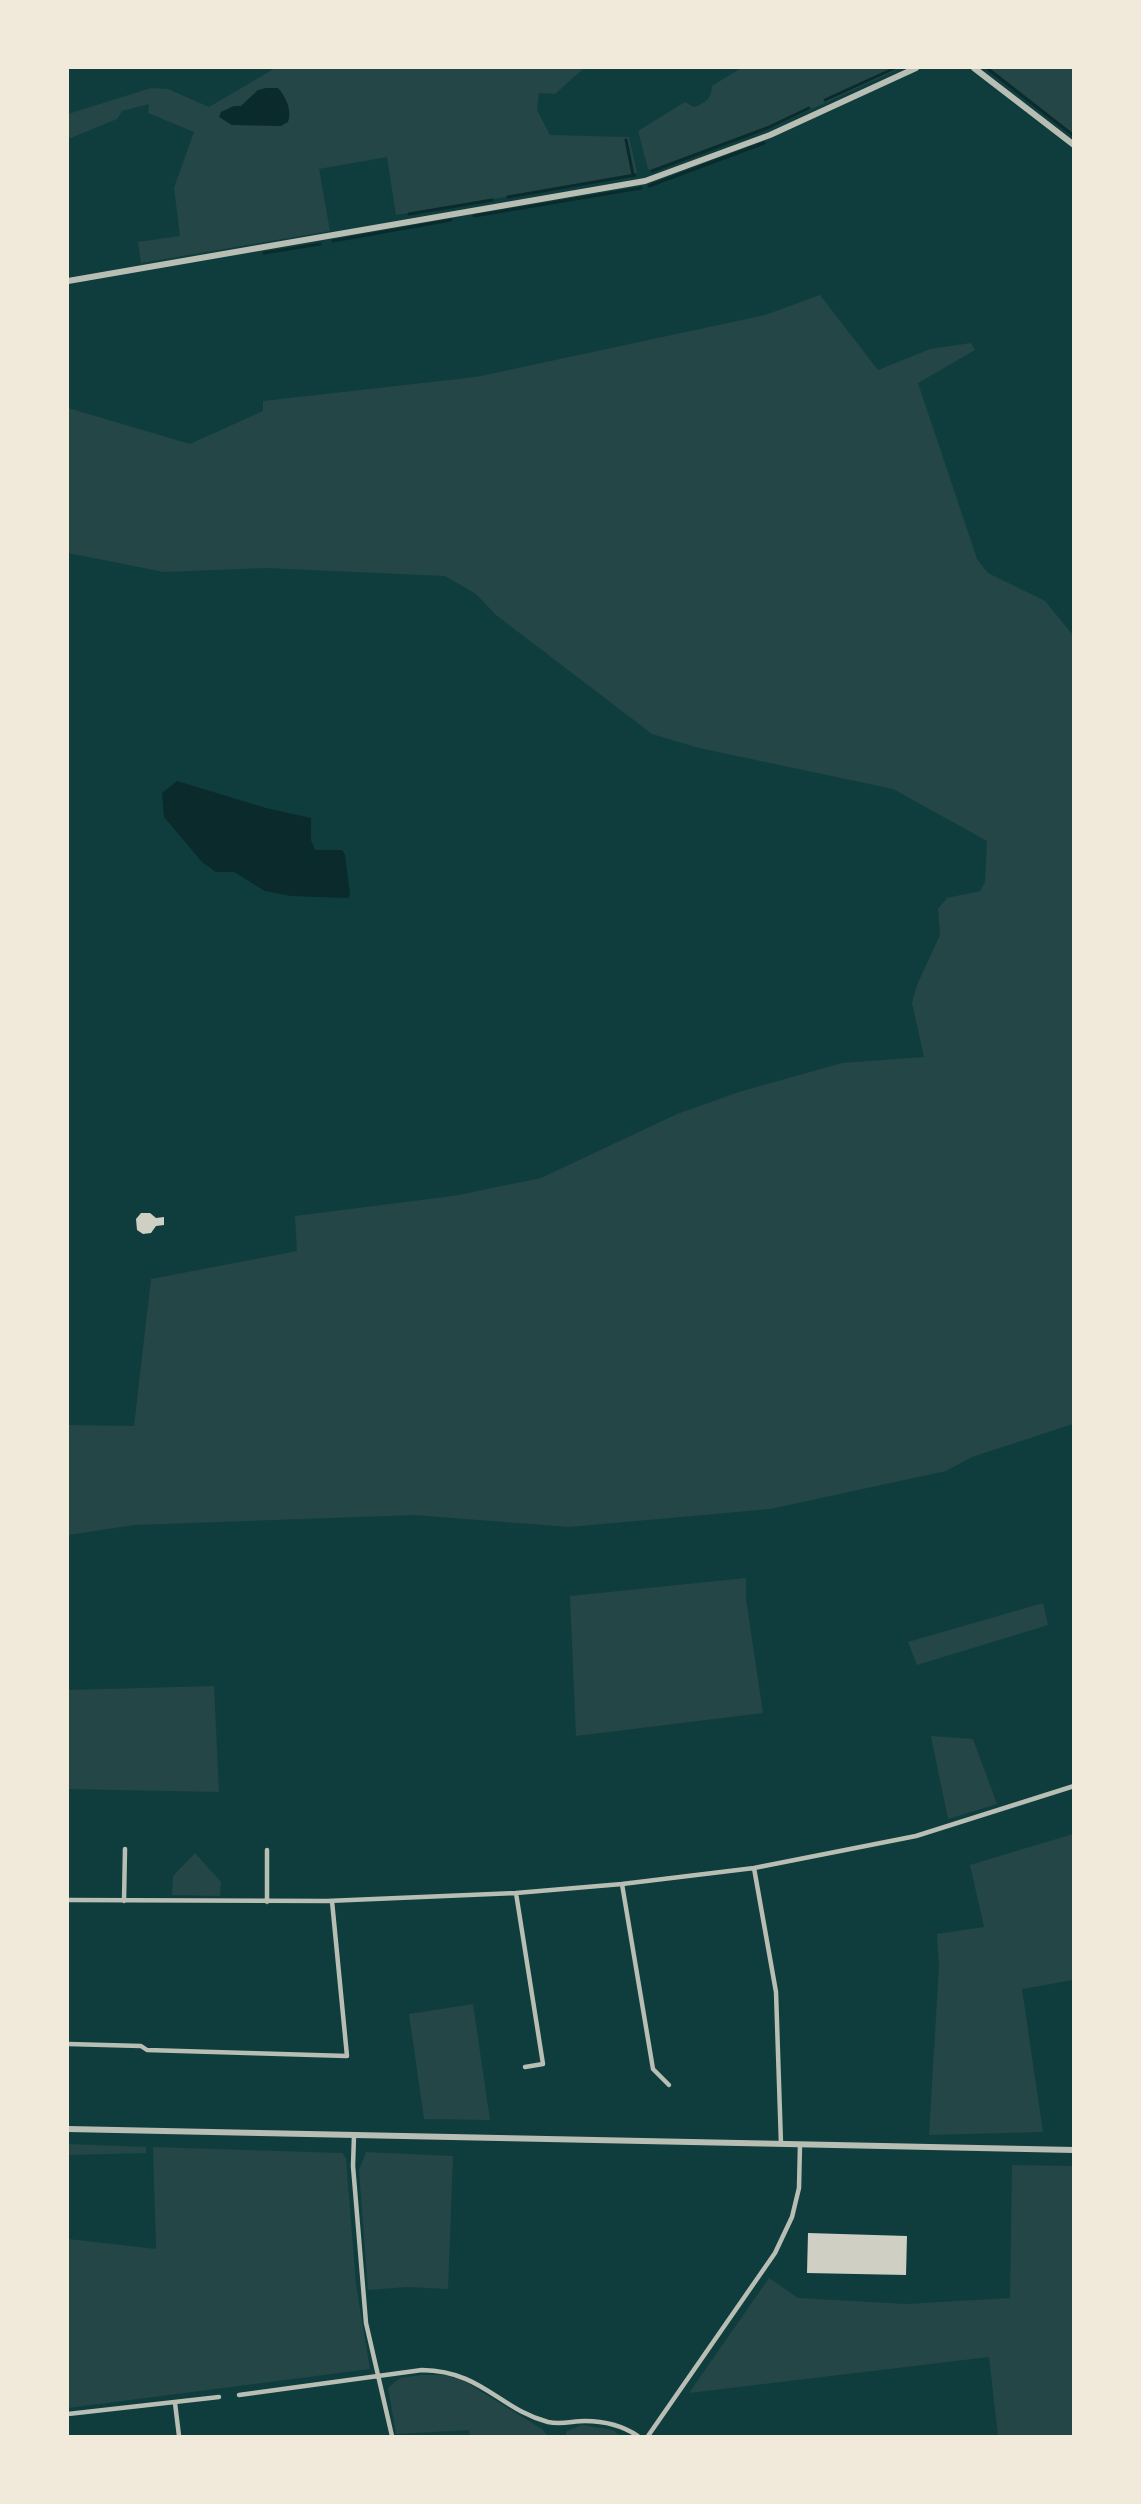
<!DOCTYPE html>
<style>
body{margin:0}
#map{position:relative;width:1141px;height:2504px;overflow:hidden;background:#0f3d3e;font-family:"Roboto Condensed",sans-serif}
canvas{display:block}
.frame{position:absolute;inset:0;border:69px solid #f1e9da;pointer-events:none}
</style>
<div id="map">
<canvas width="1141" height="2504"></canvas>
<div class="frame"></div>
</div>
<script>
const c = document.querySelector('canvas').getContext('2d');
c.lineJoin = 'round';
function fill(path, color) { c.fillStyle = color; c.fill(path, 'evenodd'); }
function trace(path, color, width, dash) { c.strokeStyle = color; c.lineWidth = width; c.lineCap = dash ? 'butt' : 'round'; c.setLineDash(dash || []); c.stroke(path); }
const green = new Path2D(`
 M 272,68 L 584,68 L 555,94 L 539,93 L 537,110 L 550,135 L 629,137 L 637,172 L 634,176 L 396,215 L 387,157 L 319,169 L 330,231 L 141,263 L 138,242 L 180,236 L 174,188 L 194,132 L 148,113 L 149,104 L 122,111 L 117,119 L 68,139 L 68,114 L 151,88 L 168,89 L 209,107 L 272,70 Z
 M 741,68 L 901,68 L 768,129 L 656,171 L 648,169 L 638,131 L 685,102 L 694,107 C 706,103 711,99 712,86 Z
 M 987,68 L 1073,68 L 1073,138 Z
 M 820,295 L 878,370 L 930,349 L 971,343 L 975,350 L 918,383 L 977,559 L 988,573 L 1045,601 L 1073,635 L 1073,1424 L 972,1457 L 946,1471 L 770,1509 L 569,1527 L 414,1515 L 134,1525 L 68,1535 L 68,1425 L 134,1426 L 151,1279 L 297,1251 L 295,1216 L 453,1196 L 541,1178 L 677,1114 L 739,1092 L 842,1063 L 924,1057 L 912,1003 L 917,985 L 940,935 L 938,909 L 947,898 L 980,891 L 985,882 L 987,841 L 893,789 L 699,748 L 652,734 L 496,615 L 476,594 L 445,576 L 266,568 L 164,572 L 68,553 L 68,408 L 190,444 L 263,411 L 263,401 L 476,377 L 765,315 Z
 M 746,1578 L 746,1599 L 763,1713 L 576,1736 L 570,1596 Z
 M 1043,1603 L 1048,1625 L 917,1665 L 908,1642 Z
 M 214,1686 L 219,1792 L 68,1789 L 68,1690 Z
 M 931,1736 L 973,1739 L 997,1804 L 948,1819 Z
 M 1073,1834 L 1073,1980 L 1022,1989 L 1043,2132 L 929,2135 L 939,1966 L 937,1934 L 984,1927 L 970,1865 Z
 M 195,1853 L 221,1882 L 220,1896 L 172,1895 L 173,1876 Z
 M 473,2004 L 490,2120 L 424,2119 L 409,2014 Z
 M 68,2144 L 146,2147 L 146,2153 L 68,2155 Z
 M 153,2147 L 342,2153 L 346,2158 L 356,2285 L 370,2369 L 68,2408 L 68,2239 L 156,2249 Z
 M 366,2152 L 453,2156 L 448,2289 L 407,2287 L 368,2290 L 359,2170 Z
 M 1012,2165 L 1073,2166 L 1073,2436 L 998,2436 L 989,2357 L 689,2393 L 769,2278 L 798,2298 L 906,2304 L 1010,2298 Z
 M 421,2375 L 445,2375 L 464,2381 L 542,2429 L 548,2436 L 470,2436 L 469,2430 L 396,2434 L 388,2388 L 400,2378 Z
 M 582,2425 L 613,2430 L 620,2436 L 565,2436 L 567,2431 Z`);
const water = new Path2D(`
 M 266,88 L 278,88 C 286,97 292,110 288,122 L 281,126 L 232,125 L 219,117 L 221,112 L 234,106 L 241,106 L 258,90 Z
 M 177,781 L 266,808 L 311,818 L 311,840 L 315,850 L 342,850 L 345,855 L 350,894 L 348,898 L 291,896 L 265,891 L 234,872 L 216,872 L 202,862 L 164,817 L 162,793 Z`);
const stream = new Path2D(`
 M 987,68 L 1074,136
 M 825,100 L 895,68
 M 626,140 L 633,175
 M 652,171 L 767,128 L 809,108
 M 649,186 L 764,143
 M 508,197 L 635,175
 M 409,214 L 492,200
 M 474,216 L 641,188
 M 333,241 L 451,220
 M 264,253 L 320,244`);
const building = new Path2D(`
 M 141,1213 L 150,1213 L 156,1218 L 164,1217 L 164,1225 L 156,1226 L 151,1233 L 143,1234 L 137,1230 L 136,1219 Z
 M 808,2233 L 907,2236 L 906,2275 L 807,2273 Z`);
const minor = new Path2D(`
 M 267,1850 L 267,1902
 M 754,1868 L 776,1992 L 781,2144
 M 622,1884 L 653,2069 L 669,2085
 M 516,1893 L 543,2064 L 525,2067
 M 68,1900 L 327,1901 L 516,1893 L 622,1884 L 754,1868 L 916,1836 L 1074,1786
 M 124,1901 L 125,1849
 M 68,2044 L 141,2046 L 147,2050 L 347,2056 L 332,1901
 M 354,2135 L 353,2166 L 366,2323 L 392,2436
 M 239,2395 L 422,2370 C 482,2371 499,2409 548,2422 C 561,2425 573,2421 585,2421 C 604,2421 623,2426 638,2436
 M 175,2403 L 179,2436
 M 68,2414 L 219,2397
 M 648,2436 L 775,2253 L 792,2217 L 799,2188 L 800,2144`);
const tertiary = new Path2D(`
 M 974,68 L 1074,145
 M 68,281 L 645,181 L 770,135 L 916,68
 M 68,2129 L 1074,2150`);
fill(green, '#244646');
fill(water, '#0a2a2b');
trace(stream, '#0a2a2b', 3);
fill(building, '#cfcfc3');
trace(minor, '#b8beb3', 4.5);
trace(tertiary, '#b8beb3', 6);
</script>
